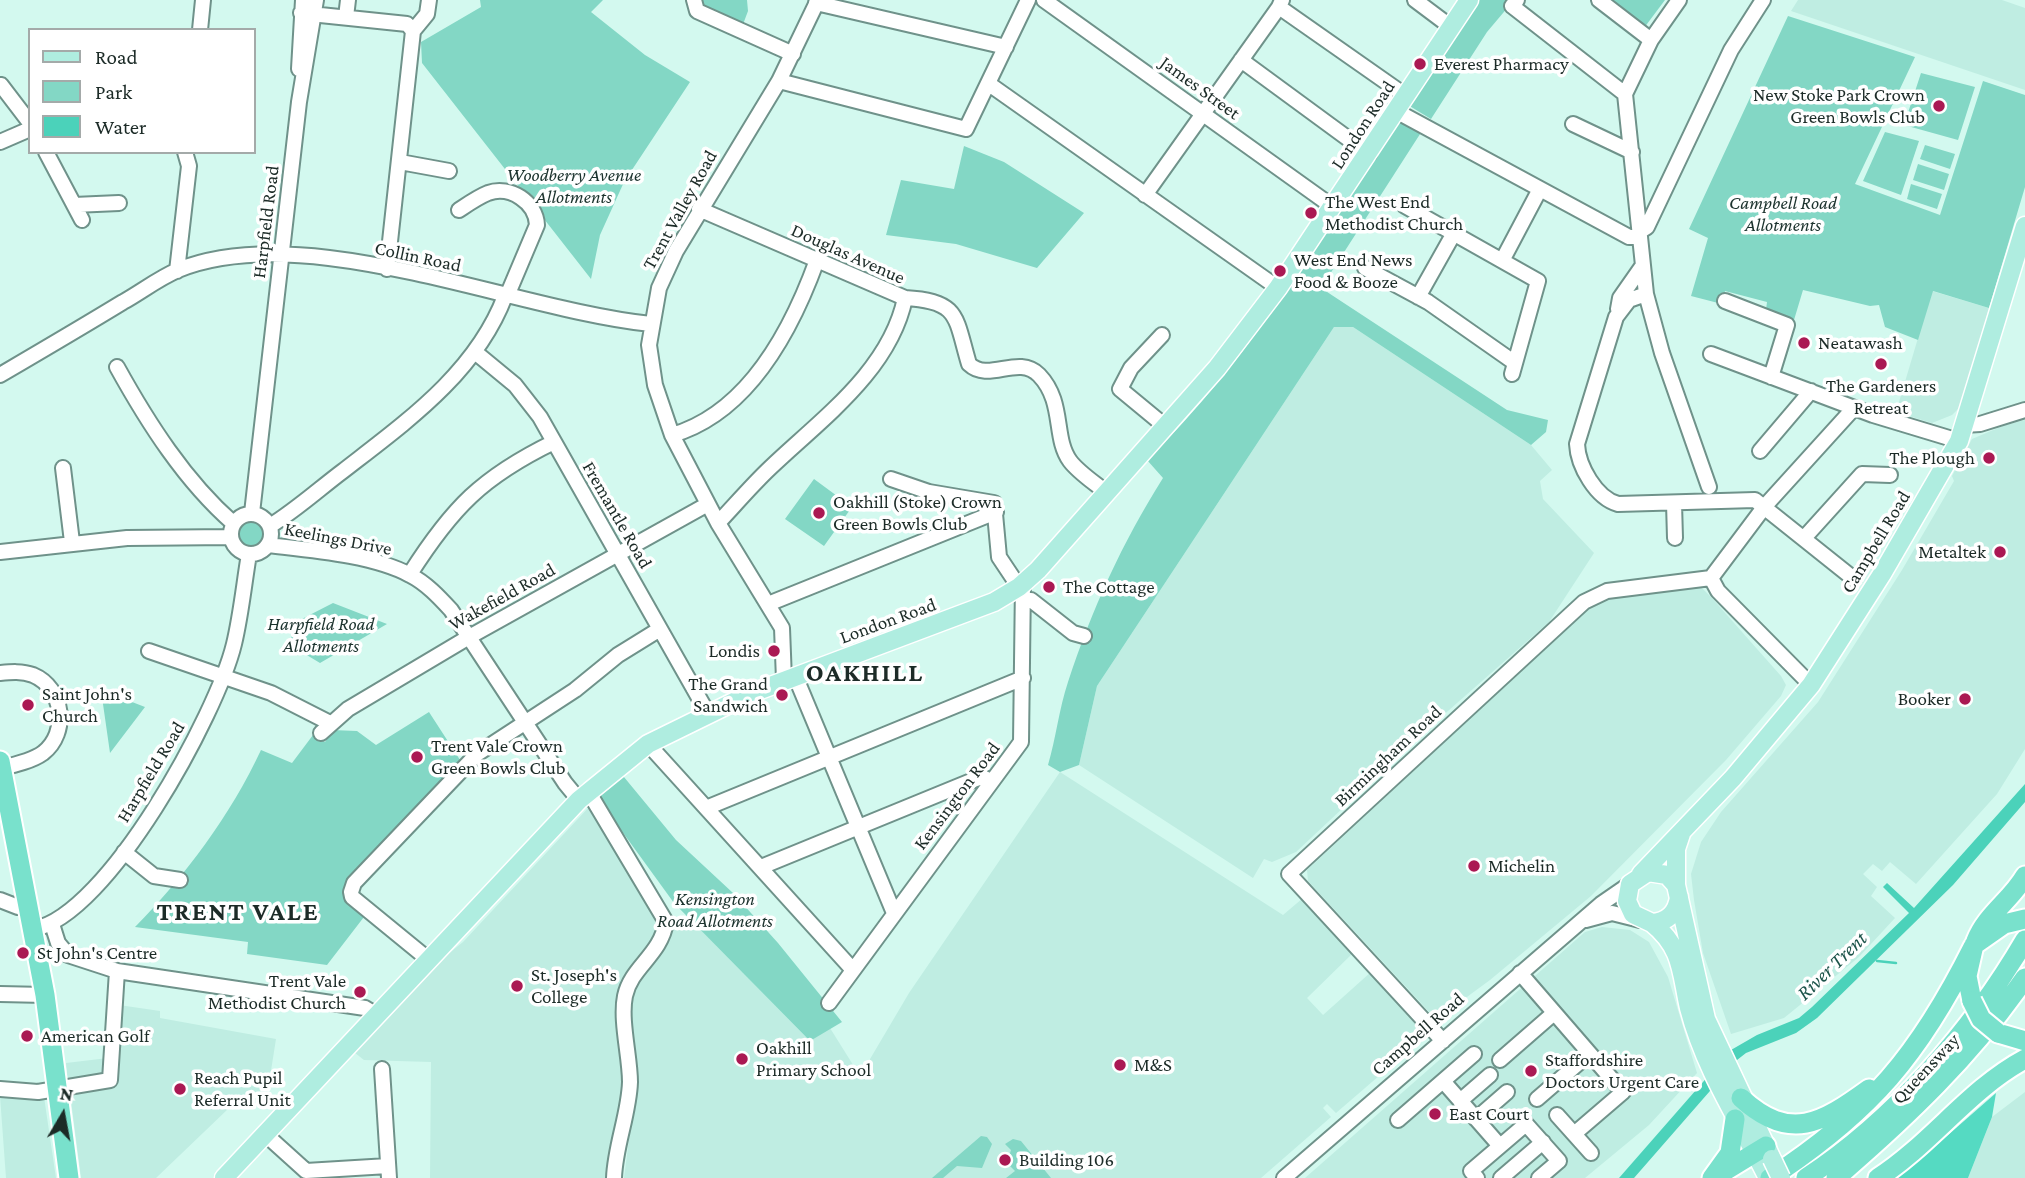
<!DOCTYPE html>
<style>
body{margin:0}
#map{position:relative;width:2025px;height:1178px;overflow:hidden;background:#d3f9ef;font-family:"Crimson Pro",serif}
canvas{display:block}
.legend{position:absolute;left:28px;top:28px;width:228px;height:126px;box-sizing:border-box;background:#fff;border:2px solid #a4aaa9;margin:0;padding:9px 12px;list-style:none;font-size:21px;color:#1c2b27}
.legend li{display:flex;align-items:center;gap:14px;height:35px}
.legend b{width:35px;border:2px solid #a4aaa9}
.north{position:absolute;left:28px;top:1080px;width:70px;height:70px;-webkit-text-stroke:5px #fff;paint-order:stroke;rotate:10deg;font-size:19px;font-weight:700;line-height:28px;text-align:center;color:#1c2b27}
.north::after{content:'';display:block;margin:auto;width:24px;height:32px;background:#1c2b27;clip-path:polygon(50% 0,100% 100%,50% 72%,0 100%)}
</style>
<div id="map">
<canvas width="2025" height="1178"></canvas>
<ul class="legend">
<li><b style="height:9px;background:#afede0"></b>Road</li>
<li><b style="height:19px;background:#83d7c5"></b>Park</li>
<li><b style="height:19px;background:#4bd2ba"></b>Water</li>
</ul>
<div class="north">N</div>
</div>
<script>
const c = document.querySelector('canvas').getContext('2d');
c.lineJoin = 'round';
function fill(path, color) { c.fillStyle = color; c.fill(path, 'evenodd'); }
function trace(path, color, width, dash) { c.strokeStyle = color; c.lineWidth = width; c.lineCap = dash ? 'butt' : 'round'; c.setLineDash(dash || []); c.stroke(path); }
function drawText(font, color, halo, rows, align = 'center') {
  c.font = font + ' "Crimson Pro",serif'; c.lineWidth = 7; c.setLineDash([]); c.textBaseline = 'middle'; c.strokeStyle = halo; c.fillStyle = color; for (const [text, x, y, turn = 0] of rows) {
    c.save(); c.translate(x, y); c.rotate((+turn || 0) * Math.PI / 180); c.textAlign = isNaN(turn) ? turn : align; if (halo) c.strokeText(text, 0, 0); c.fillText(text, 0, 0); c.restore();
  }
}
const built = new Path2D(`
 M 1798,0 L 2002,0 L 2025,8 L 2025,90 L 1791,11 Z
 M 1932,291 L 1989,308 L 1963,404 L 1952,415 L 1932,423 L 1896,412 Z
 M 1334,327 L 1353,327 L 1531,445 L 1552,470 L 1540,481 L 1543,499 L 1594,553 L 1549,622 L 1423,733 L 1296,852 L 1272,862 L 1264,859 L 1253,878 L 1079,765 L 1097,686 Z
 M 2025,420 L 2025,749 L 1997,794 L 1916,884 L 1890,862 L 1882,871 L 1873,864 L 1863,874 L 1877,887 L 1871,896 L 1895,918 L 1859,957 L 1784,1018 L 1731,1034 L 1703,953 L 1694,900 L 1691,874 L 1701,842 L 1721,812 L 1818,702 L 1902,570 L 1954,481 L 1952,476 L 1972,439 L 2005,425 Z
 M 1683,587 L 1701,587 L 1711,597 L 1781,676 L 1786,685 L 1781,696 L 1726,760 L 1591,896 L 1490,980 L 1441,1016 L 1432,1015 L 1308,881 L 1307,870 L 1594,604 L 1610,597 Z
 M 1060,772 L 1283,915 L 1303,898 L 1352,954 L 1307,998 L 1323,1015 L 1371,972 L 1422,1027 L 1423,1038 L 1336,1113 L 1327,1104 L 1323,1108 L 1331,1117 L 1261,1178 L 624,1178 L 637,1077 L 628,1000 L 635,984 L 665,946 L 673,924 L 688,917 L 809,1040 L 830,1028 L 860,1076 L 909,993 Z
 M 590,806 L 661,921 L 655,944 L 630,973 L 625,1083 L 609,1155 L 612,1178 L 430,1178 L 431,1062 L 364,1060 L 350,1049 L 418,978 L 463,942 Z
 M 1602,927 L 1630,930 L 1649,942 L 1668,977 L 1697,1073 L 1649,1125 L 1585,1178 L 1305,1178 L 1585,932 Z
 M 119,1005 L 160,1011 L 160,1018 L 276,1039 L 267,1096 L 228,1109 L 156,1178 L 81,1178 L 70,1093 L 116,1084 Z
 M 108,1058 L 108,1075 L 68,1082 L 66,1063 Z
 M 2025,1092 L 2025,1178 L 1968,1178 L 1992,1117 Z
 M 0,1096 L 44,1097 L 56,1178 L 6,1178 Z`);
const green = new Path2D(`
 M 480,0 L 603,0 L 591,12 L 645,55 L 690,82 L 624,182 L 600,235 L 591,279 L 422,63 L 421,42 L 481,7 Z
 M 701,0 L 747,0 L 748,11 L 742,27 L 707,11 Z
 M 1476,0 L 1514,0 L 1487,32 L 1431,119 L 1408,105 Z
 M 1608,0 L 1665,0 L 1644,28 Z
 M 1788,16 L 1915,57 L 1855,184 L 1940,215 L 1983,81 L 2025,95 L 2025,187 L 1989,308 L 1933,291 L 1918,340 L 1885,327 L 1879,305 L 1870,306 L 1803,290 L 1794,320 L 1766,310 L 1767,302 L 1725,291 L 1722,304 L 1691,296 L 1708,238 L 1689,229 Z
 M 1921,73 L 1975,87 L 1958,140 L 1904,125 Z
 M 1400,120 L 1422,131 L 1321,288 L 1507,410 L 1548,420 L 1546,432 L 1531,445 L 1353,327 L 1334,327 L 1097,686 L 1079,765 L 1060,772 L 1048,765 C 1056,738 1059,709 1068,682 C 1092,609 1122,543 1163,478 L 1147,460 C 1248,362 1322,237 1400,120 Z
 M 1885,132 L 1919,141 L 1901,195 L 1863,181 Z
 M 1925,145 L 1955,154 L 1950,169 L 1920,159 Z
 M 964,146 L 1004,162 L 1084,213 L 1037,268 L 956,244 L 886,235 L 901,180 L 954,189 Z
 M 1918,164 L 1949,174 L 1944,190 L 1913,180 Z
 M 1911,184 L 1942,194 L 1937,209 L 1907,199 Z
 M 814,479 L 852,507 L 824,546 L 785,519 Z
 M236 534a15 15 0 1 1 30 0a15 15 0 1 1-30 0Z
 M 333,603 L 387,624 L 320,663 L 290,645 L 294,623 Z
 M 101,690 L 145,707 L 110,753 Z
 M 429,712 L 462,763 L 348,884 L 367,913 L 327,965 L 247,954 L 248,942 L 135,927 C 186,875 230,816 261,750 L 292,763 L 313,735 L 325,742 L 332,730 L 357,731 L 376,745 Z
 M 619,771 L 676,840 L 733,893 L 778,943 L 842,1022 L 810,1041 L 674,903 L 600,801 L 599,790 Z
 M 981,1136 L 987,1137 L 992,1144 L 982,1168 L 957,1166 L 943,1178 L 932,1178 Z
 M 1013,1139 L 1021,1141 L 1051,1178 L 1006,1178 L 1015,1171 L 1007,1163 L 1011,1150 L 1005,1144 Z`);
const forest = new Path2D(`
 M 1996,1093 L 1992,1117 L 1968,1178 L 1890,1178 L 1940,1142 Z`);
const water = new Path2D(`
 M 2025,784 L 2025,802 L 1953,885 L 1817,1018 L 1796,1033 L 1746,1053 L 1737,1060 L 1634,1178 L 1619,1178 L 1731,1050 L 1757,1035 L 1799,1018 L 1812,1007 L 1909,913 L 1883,887 L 1887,883 L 1914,908 Z`);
const stream = new Path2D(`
 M 1877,961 L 1896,963`);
const minor = new Path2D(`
 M 694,0 L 697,11 L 793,54
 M 1044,0 L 1333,207
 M 1282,0 L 1279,7 L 1406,96
 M 1415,0 L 1451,27
 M 1517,0 L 1512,6 L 1625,94
 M 1599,0 L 1651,40
 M 1679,0 L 1651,40 L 1625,94 L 1646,294 L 1662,353 L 1709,487
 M 816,3 L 1006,47
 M 301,13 L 407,24 L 413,31 L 387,269
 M 346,17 L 348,0
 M 200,30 L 203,0
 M 413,31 L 427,14 L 429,0
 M 1241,60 L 1369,154
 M 299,69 L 303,0
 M 779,81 L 966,129 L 1028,0
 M 989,84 L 1278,288
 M 1,85 L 30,123
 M 1396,111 L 1629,237 L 1640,237
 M 1573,124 L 1632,152
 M 0,142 L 30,129
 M 46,152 L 82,220
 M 400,162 L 449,171
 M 1145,195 L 1279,7
 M 74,205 L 119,203
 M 1405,206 L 1538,281 L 1512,374
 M 699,209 L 905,298 C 890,371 820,420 770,468 C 752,485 735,505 718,523
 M 459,210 C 468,204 478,197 488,193 C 510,185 536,202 537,225 L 507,296
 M 1639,232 L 1647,227 L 1731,50 L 1763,0
 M 1503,259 L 1540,189
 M 1365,268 L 1428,302 L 1515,363
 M 177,271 L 189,166 L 185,152
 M 1646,294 L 1629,300 L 1616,317 L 1577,444 C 1578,466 1596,498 1618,504 L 1755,500 L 1854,579
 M 1418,297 L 1454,233
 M 905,298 C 960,301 955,317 969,364 C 989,383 1018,354 1039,375 C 1065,402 1053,438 1070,461 C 1079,473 1095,483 1107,493
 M 1725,301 L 1787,325 L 1771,377
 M 1618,309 L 1620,298 L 1641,268
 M 1162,335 L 1131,368 L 1120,389 L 1166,427
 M 475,352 L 515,385 L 540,417 L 707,712
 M 1711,354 L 1873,415 L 1959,441
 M 117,367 C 148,423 185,481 233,523
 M 0,375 C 41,351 82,327 123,302 C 141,292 159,278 178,270 C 307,218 514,310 651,324
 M 1964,425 L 1980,424 L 2025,410
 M 672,435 C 748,413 792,329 817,260
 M 1760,451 L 1811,391
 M 63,468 L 72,542
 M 891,479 L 929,492 L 994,503 L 999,557 L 1019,587
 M 1674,503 L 1675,538
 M 252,513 L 299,102 L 316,0
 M231 534a20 20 0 1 1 40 0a20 20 0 1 1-40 0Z
 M 270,526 C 296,510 319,489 343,471 C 406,422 476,373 505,296
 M 1805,537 L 1862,474 L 1890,475
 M 268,545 C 310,550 373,555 410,575 C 426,583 439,597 451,610 L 565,783 L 579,800
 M 0,552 L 127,538 L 231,537
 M 410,574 C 452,508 482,477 554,442
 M 1025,600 L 1031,600 L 1073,633 L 1084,636
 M 768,604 L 996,512
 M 149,651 L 271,693 L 330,723
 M 0,673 C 11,672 22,671 33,675 C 64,688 69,733 43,753 C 32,761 14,765 1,768
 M 796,678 L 894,913
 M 784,680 L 782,628 L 718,523 L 672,435 L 655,385 L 649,345 L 659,288 L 676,251 L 779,81 L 818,0
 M 1811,685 L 1718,591 L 1711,578 L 1765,506 L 1854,408
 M 321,733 L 348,709 L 469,637 L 708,504
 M 648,744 L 853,970
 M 588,791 L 666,922 C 661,955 631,967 625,996 C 620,1020 630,1057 630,1082 C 629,1114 615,1146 614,1178
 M 706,808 L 1023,678
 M 124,852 L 154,876 L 180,880
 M 761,867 L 976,779 L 982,777 L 991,781
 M 0,900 L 18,907 L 29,905
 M 1586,920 L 1612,913 L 1640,920
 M 52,924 L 58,943 L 68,955 L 117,971 L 365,1008 L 375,1014
 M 34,929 C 108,915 217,714 234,644 C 241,615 244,584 249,554
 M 429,960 L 352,897 L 351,892 L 354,883 L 477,754 L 575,690 L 618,655 L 660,629
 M 1520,973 L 1623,1092 L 1574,1134
 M 0,994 L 45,995
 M 829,1003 L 1021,742 L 1023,582
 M 1443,1041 L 1289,874 L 1584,602 L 1607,591 L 1711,578
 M 1500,1060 L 1554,1013
 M 382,1069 L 389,1178
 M 1443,1081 L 1500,1146
 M 0,1089 L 38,1092 L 110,1080 L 117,971
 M 1537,1099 L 1589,1054
 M 1460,1101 L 1490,1075
 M 1557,1115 L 1591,1153
 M 1476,1119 L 1507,1092
 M 1398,1120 L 1474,1054
 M 265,1134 L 306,1171 L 388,1166
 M 1284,1178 L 1601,904 L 1630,884
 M 1477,1178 L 1471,1171 L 1526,1124 L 1559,1161 L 1539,1178
 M 1501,1178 L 1543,1142`);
const major = new Path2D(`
 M 1641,874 L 1733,778 L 1811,685 L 1882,574 L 1959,441 L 2025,226
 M 1676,885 L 1676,849 L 1681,834
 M 1679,897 C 1677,913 1667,922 1652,923 L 1633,914 L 1627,901 L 1630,884 L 1648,872 L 1667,875 L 1676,885 L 1706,1019 L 1771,1157
 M 1652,923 C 1683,948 1681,973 1689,1008 C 1705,1070 1740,1122 1768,1178
 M 224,1178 L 579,800 L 648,744 L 752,693 L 994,602 L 1019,587 L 1038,570 L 1217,368 L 1278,288 L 1469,0`);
const highway = new Path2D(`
 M 0,761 L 45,995 L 69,1178
 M 1976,941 C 1986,915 2011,900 2025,876
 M 1972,1001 L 1967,976 L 1974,945 L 2004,924 L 2025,919
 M 1998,1033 L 2025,1041
 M 1741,1098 C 1790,1143 1822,1123 1869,1089
 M 1720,1174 L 1766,1146
 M 1712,1178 L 1730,1153 L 1735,1119
 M 1770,1178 C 1871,1112 1919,1055 1973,947
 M 1806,1178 C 1894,1120 1972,1031 2025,940
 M 1836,1178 C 1907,1117 1972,1055 2025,978
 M 1878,1178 C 1931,1144 1969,1089 2025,1059`);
const majorBridge = new Path2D(`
 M 1772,1159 L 1781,1178`);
const highwayBridge = new Path2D(`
 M 1972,1001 L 1981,1019 L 1998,1033`);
const markers = [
 [1420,64,7,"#aa1953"],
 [1939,106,7,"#aa1953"],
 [1311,213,7,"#aa1953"],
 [1280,271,7,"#aa1953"],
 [1804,343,7,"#aa1953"],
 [1881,364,7,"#aa1953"],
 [1989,458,7,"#aa1953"],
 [819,513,7,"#aa1953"],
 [2000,552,7,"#aa1953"],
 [1049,587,7,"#aa1953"],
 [774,651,7,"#aa1953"],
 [782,695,7,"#aa1953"],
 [1965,699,7,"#aa1953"],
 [28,705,7,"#aa1953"],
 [417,757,7,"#aa1953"],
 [1474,866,7,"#aa1953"],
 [23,953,7,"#aa1953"],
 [517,986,7,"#aa1953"],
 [360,992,7,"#aa1953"],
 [27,1036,7,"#aa1953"],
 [742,1059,7,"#aa1953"],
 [1120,1065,7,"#aa1953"],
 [1531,1071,7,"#aa1953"],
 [180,1089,7,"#aa1953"],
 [1435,1114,7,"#aa1953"],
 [1005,1160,7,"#aa1953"]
];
const poiNames = [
 ["Everest Pharmacy",1434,64],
 ["New Stoke Park Crown",1925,95,"right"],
 ["Green Bowls Club",1925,117,"right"],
 ["The West End",1325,202],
 ["Methodist Church",1325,224],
 ["West End News",1294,260],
 ["Food & Booze",1294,282],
 ["Neatawash",1818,343],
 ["The Gardeners",1881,386,"center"],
 ["Retreat",1881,408,"center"],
 ["The Plough",1975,458,"right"],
 ["Oakhill (Stoke) Crown",833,502],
 ["Green Bowls Club",833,524],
 ["Metaltek",1986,552,"right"],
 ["The Cottage",1063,587],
 ["Londis",760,651,"right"],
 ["The Grand",768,684,"right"],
 ["Sandwich",768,706,"right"],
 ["Saint John's",42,694],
 ["Church",42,716],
 ["Booker",1951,699,"right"],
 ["Trent Vale Crown",431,746],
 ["Green Bowls Club",431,768],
 ["Michelin",1488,866],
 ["St John's Centre",37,953],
 ["St. Joseph's",531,975],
 ["College",531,997],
 ["Trent Vale",346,981,"right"],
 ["Methodist Church",346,1003,"right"],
 ["American Golf",41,1036],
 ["Oakhill",756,1048],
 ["Primary School",756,1070],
 ["Staffordshire",1545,1060],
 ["Doctors Urgent Care",1545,1082],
 ["M&S",1134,1065],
 ["Reach Pupil",194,1078],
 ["Referral Unit",194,1100],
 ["East Court",1449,1114],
 ["Building 106",1019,1160]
];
const streetNames = [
 ["James Street",1200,88,36],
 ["London Road",1363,125,-57],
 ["Trent Valley Road",680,210,-61],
 ["Harpfield Road",266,222,-83],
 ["Douglas Avenue",848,254,24],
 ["Collin Road",418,257,12],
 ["Fremantle Road",617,515,60],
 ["Keelings Drive",338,539,11],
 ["Campbell Road",1876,542,-59],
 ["Wakefield Road",502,597,-29],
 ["London Road",888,621,-20],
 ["Birmingham Road",1388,756,-43],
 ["Harpfield Road",151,772,-59],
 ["Kensington Road",957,796,-53],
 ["Campbell Road",1418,1034,-41],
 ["Queensway",1926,1069,-47]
];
const parkNames = [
 ["Woodberry Avenue",574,175],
 ["Allotments",574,197],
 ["Campbell Road",1783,203],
 ["Allotments",1783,225],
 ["Harpfield Road",321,624],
 ["Allotments",321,646],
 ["Kensington",715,899],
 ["Road Allotments",715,921]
];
const waterNames = [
 ["River Trent",1832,966,-44]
];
const districtNames = [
 ["OAKHILL",865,673],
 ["TRENT VALE",238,912]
];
fill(built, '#bfede2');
fill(green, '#83d7c5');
fill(forest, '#55dac2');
fill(water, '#4bd2ba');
trace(stream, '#4bd2ba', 2.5);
trace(minor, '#6f928a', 18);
trace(major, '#fff', 21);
trace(highway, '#fff', 23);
trace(minor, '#fff', 14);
trace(major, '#afede0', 18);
trace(highway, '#79e1cc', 19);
trace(majorBridge, '#fff', 21, []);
trace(highwayBridge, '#fff', 23, []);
trace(majorBridge, '#afede0', 18);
trace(highwayBridge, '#79e1cc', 19);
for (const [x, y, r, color] of markers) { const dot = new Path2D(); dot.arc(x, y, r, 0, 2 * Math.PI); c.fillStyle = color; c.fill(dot); trace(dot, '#fff', 2.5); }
drawText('19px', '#1c2b27', '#fff', poiNames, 'left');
drawText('19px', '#1c2b27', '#fff', streetNames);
drawText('italic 19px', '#1b322d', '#fff', parkNames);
drawText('italic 21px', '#1e554b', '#fff', waterNames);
c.letterSpacing = '2px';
drawText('bold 26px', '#1c2b27', '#fff', districtNames);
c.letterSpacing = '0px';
</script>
